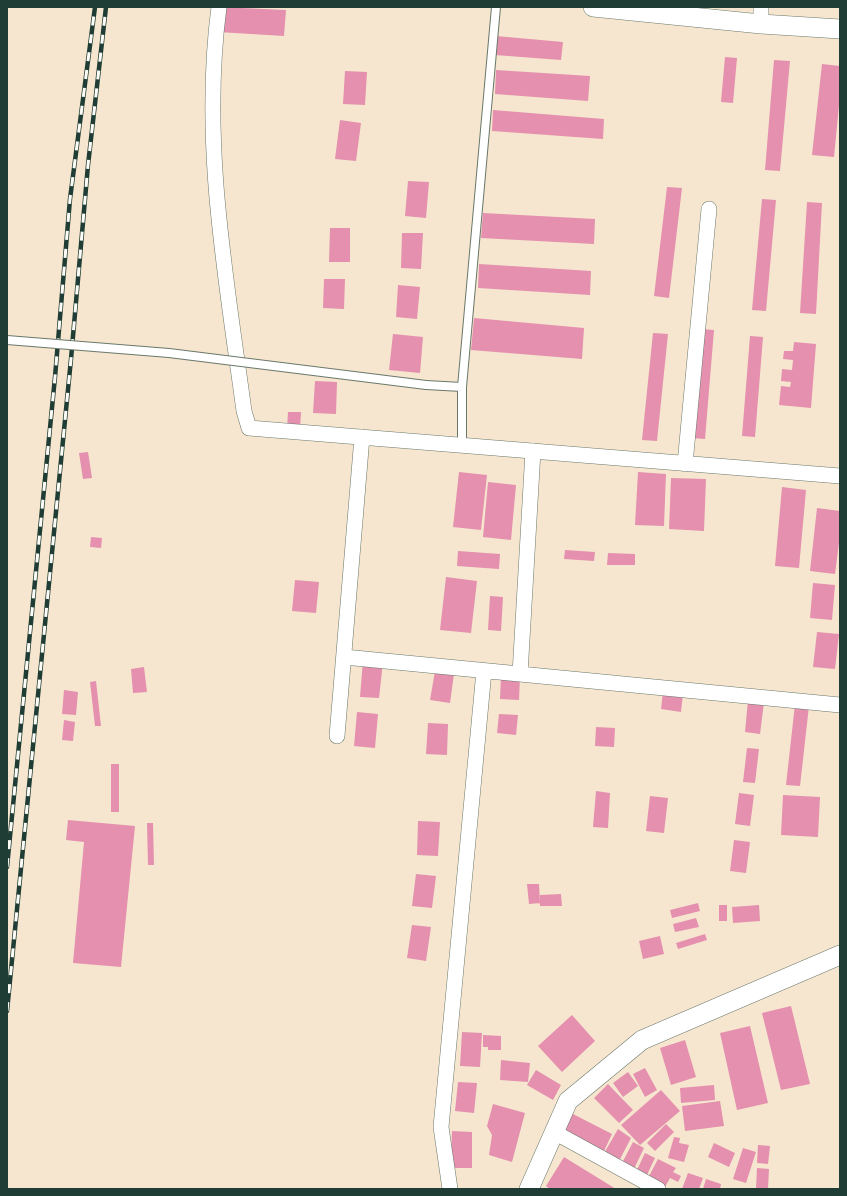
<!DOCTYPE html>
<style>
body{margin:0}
#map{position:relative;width:847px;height:1196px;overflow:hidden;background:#f6e6cf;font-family:"Libre Caslon Text",serif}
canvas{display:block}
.frame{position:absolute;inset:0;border:8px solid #1f3d34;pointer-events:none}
</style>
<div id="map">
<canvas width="847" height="1196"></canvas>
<div class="frame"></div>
</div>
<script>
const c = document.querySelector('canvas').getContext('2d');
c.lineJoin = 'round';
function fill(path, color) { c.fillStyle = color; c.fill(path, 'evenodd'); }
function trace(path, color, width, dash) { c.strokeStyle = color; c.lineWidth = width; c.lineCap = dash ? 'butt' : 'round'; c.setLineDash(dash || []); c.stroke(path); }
const building = new Path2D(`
 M 219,7 L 286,10 L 284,36 L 218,32 Z
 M 496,36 L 563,42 L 561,60 L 495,55 Z
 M 725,57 L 737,58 L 733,103 L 721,102 Z
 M 774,60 L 790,61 L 780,171 L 765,170 Z
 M 822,64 L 840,66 L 840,95 L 834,157 L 812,155 Z
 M 496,70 L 590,76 L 588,101 L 495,94 Z
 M 345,71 L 367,72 L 365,105 L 343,104 Z
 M 493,110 L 604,119 L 603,139 L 492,131 Z
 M 340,120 L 361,123 L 356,161 L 335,159 Z
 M 408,181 L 429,182 L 426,218 L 405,216 Z
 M 667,187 L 682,188 L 669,298 L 654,296 Z
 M 762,199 L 776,200 L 766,311 L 752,310 Z
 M 807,202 L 822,203 L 816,314 L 800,313 Z
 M 483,213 L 595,219 L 594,244 L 481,238 Z
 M 330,228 L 350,228 L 350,262 L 329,262 Z
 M 402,233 L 423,233 L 421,269 L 401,268 Z
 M 479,264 L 591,271 L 590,295 L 478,288 Z
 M 324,279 L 345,279 L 344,309 L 323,308 Z
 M 398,285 L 420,287 L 417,319 L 396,317 Z
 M 474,318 L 584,328 L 582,359 L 471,350 Z
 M 701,329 L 714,330 L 705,439 L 692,438 Z
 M 653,333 L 668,334 L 657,441 L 642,440 Z
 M 393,334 L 423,337 L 420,373 L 389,370 Z
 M 750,336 L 763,337 L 755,437 L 742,436 Z
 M 794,342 L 816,344 L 811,408 L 779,405 L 781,386 L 790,387 L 791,382 L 781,381 L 782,369 L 792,370 L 793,360 L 783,359 L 784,351 L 793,351 Z
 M 315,381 L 337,382 L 336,414 L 313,413 Z
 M 288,412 L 301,412 L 300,429 L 287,428 Z
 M 88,452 L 92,478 L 83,479 L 79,453 Z
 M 459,472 L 487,475 L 481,530 L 453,527 Z
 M 638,472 L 666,474 L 664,526 L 635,525 Z
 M 671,478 L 706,479 L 704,531 L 669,529 Z
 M 488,482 L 516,485 L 511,540 L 483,537 Z
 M 782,487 L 806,490 L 799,568 L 775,566 Z
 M 817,508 L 840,511 L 840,535 L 835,574 L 810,571 Z
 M 91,537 L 102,538 L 101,548 L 90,547 Z
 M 565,550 L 595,552 L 594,561 L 564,559 Z
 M 458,551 L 500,554 L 499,569 L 457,566 Z
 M 608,553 L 635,554 L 635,565 L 607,565 Z
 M 446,577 L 477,581 L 471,633 L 440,630 Z
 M 295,580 L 319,582 L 316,613 L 292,611 Z
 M 813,583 L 835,585 L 832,620 L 810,618 Z
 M 490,596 L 503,597 L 501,631 L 488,630 Z
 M 817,632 L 839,634 L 835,669 L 813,667 Z
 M 363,660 L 383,662 L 379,698 L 360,697 Z
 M 144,667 L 147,692 L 133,693 L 131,669 Z
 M 435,671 L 454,674 L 450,703 L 430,700 Z
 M 501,676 L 520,677 L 519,700 L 500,699 Z
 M 96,681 L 101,726 L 95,726 L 90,682 Z
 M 64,690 L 78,692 L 76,715 L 62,714 Z
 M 663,691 L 683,694 L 681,712 L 661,709 Z
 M 748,700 L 764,702 L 760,734 L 745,732 Z
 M 795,704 L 809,706 L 800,786 L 786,785 Z
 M 357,712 L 378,714 L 375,748 L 354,746 Z
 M 499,714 L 518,715 L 516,735 L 497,733 Z
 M 64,720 L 75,722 L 73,741 L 62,740 Z
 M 428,723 L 448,724 L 447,755 L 426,754 Z
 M 596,727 L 615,728 L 614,747 L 595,746 Z
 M 747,748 L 759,749 L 755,783 L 743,782 Z
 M 111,764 L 119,764 L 119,812 L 111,812 Z
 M 596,791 L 610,793 L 608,828 L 593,827 Z
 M 739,793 L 754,795 L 750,826 L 735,824 Z
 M 783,795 L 820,797 L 818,837 L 781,835 Z
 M 650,796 L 668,798 L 664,833 L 646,831 Z
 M 68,820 L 135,826 L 121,967 L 73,963 L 84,842 L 66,840 Z
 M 418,821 L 440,822 L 438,856 L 417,855 Z
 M 147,823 L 153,823 L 154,865 L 148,865 Z
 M 734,840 L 750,842 L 746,873 L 730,871 Z
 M 416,874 L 436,876 L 432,908 L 412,906 Z
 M 527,884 L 539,884 L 540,903 L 529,904 Z
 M 561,894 L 562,906 L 540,906 L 540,895 Z
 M 698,903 L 700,911 L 672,918 L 670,910 Z
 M 719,905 L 727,905 L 727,921 L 719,921 Z
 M 759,905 L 760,921 L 733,923 L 732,907 Z
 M 696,918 L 699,927 L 675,932 L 673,924 Z
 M 412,925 L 431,927 L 426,961 L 407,958 Z
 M 705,934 L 707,940 L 678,949 L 676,943 Z
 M 660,936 L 664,954 L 643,959 L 639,941 Z
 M 791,1006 L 810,1084 L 781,1090 L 762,1013 Z
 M 572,1015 L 595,1041 L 562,1072 L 538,1046 Z
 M 750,1026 L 768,1103 L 737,1110 L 720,1033 Z
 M 462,1032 L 482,1033 L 480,1067 L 460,1066 Z
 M 483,1035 L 501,1036 L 501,1050 L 488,1050 L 488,1047 L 483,1047 Z
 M 685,1040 L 696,1077 L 671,1085 L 660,1048 Z
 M 501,1060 L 530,1063 L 528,1082 L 500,1080 Z
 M 645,1068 L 657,1090 L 645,1097 L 633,1074 Z
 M 536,1070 L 561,1085 L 553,1100 L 527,1085 Z
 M 628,1072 L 638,1086 L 623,1097 L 613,1083 Z
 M 458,1082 L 477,1083 L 474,1113 L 455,1111 Z
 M 608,1084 L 633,1110 L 619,1123 L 594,1098 Z
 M 714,1085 L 715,1100 L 681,1103 L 680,1088 Z
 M 661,1090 L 680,1111 L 640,1145 L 621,1125 Z
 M 720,1101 L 724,1126 L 685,1131 L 682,1106 Z
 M 493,1104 L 525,1113 L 512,1162 L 489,1155 L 492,1135 L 487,1126 Z
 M 571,1113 L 612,1134 L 604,1151 L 562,1131 Z
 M 666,1124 L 674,1132 L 655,1151 L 647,1143 Z
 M 618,1129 L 631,1138 L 618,1163 L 603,1155 Z
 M 452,1131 L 472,1132 L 472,1168 L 451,1168 Z
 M 674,1137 L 680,1138 L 679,1143 L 689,1145 L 684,1162 L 668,1158 Z
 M 633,1142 L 644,1148 L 633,1171 L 621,1165 Z
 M 714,1143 L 735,1153 L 729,1167 L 708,1157 Z
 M 758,1145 L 770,1146 L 768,1164 L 757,1163 Z
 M 743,1148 L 756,1152 L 746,1183 L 733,1179 Z
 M 645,1153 L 655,1158 L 645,1179 L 635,1174 Z
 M 564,1157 L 616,1189 L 550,1189 L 546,1186 Z
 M 658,1159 L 676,1168 L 673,1172 L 681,1176 L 678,1182 L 670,1178 L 665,1187 L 648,1178 Z
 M 757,1168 L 769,1169 L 768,1189 L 756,1189 Z
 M 688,1173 L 703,1178 L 699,1189 L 682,1189 Z
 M 706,1179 L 721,1184 L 720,1189 L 703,1189 Z`);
const service = new Path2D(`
 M 426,385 L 462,387 L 496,7
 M 462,387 L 462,445`);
const minor = new Path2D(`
 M 219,7 C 201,142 226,277 244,411 L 249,428 L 840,476
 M 761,24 L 761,7
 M 685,464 L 709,209
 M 344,657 L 840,705
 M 520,674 L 533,451
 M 337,736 L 362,437
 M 554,1132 L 658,1189
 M 450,1189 L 441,1127 L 484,671`);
const tertiary = new Path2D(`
 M 593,7 L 761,24 L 840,29
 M 529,1189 L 568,1101 L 642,1040 L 840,955`);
const rail = new Path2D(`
 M 7,867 L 55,377 L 70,199 L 95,7
 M 7,1011 L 71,359 L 88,165 L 106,7`);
const serviceBridge = new Path2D(`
 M 7,340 L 169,353 L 426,385`);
fill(building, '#e490ae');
trace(service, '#6a786a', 10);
trace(minor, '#6a786a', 16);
trace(tertiary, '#6a786a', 20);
trace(service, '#fff', 8);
trace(minor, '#fff', 15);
trace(tertiary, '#fff', 19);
trace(rail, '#1f3d34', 4.5);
trace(rail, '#fdfcf7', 3, [9]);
trace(serviceBridge, '#6a786a', 10, []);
trace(serviceBridge, '#fff', 8);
</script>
